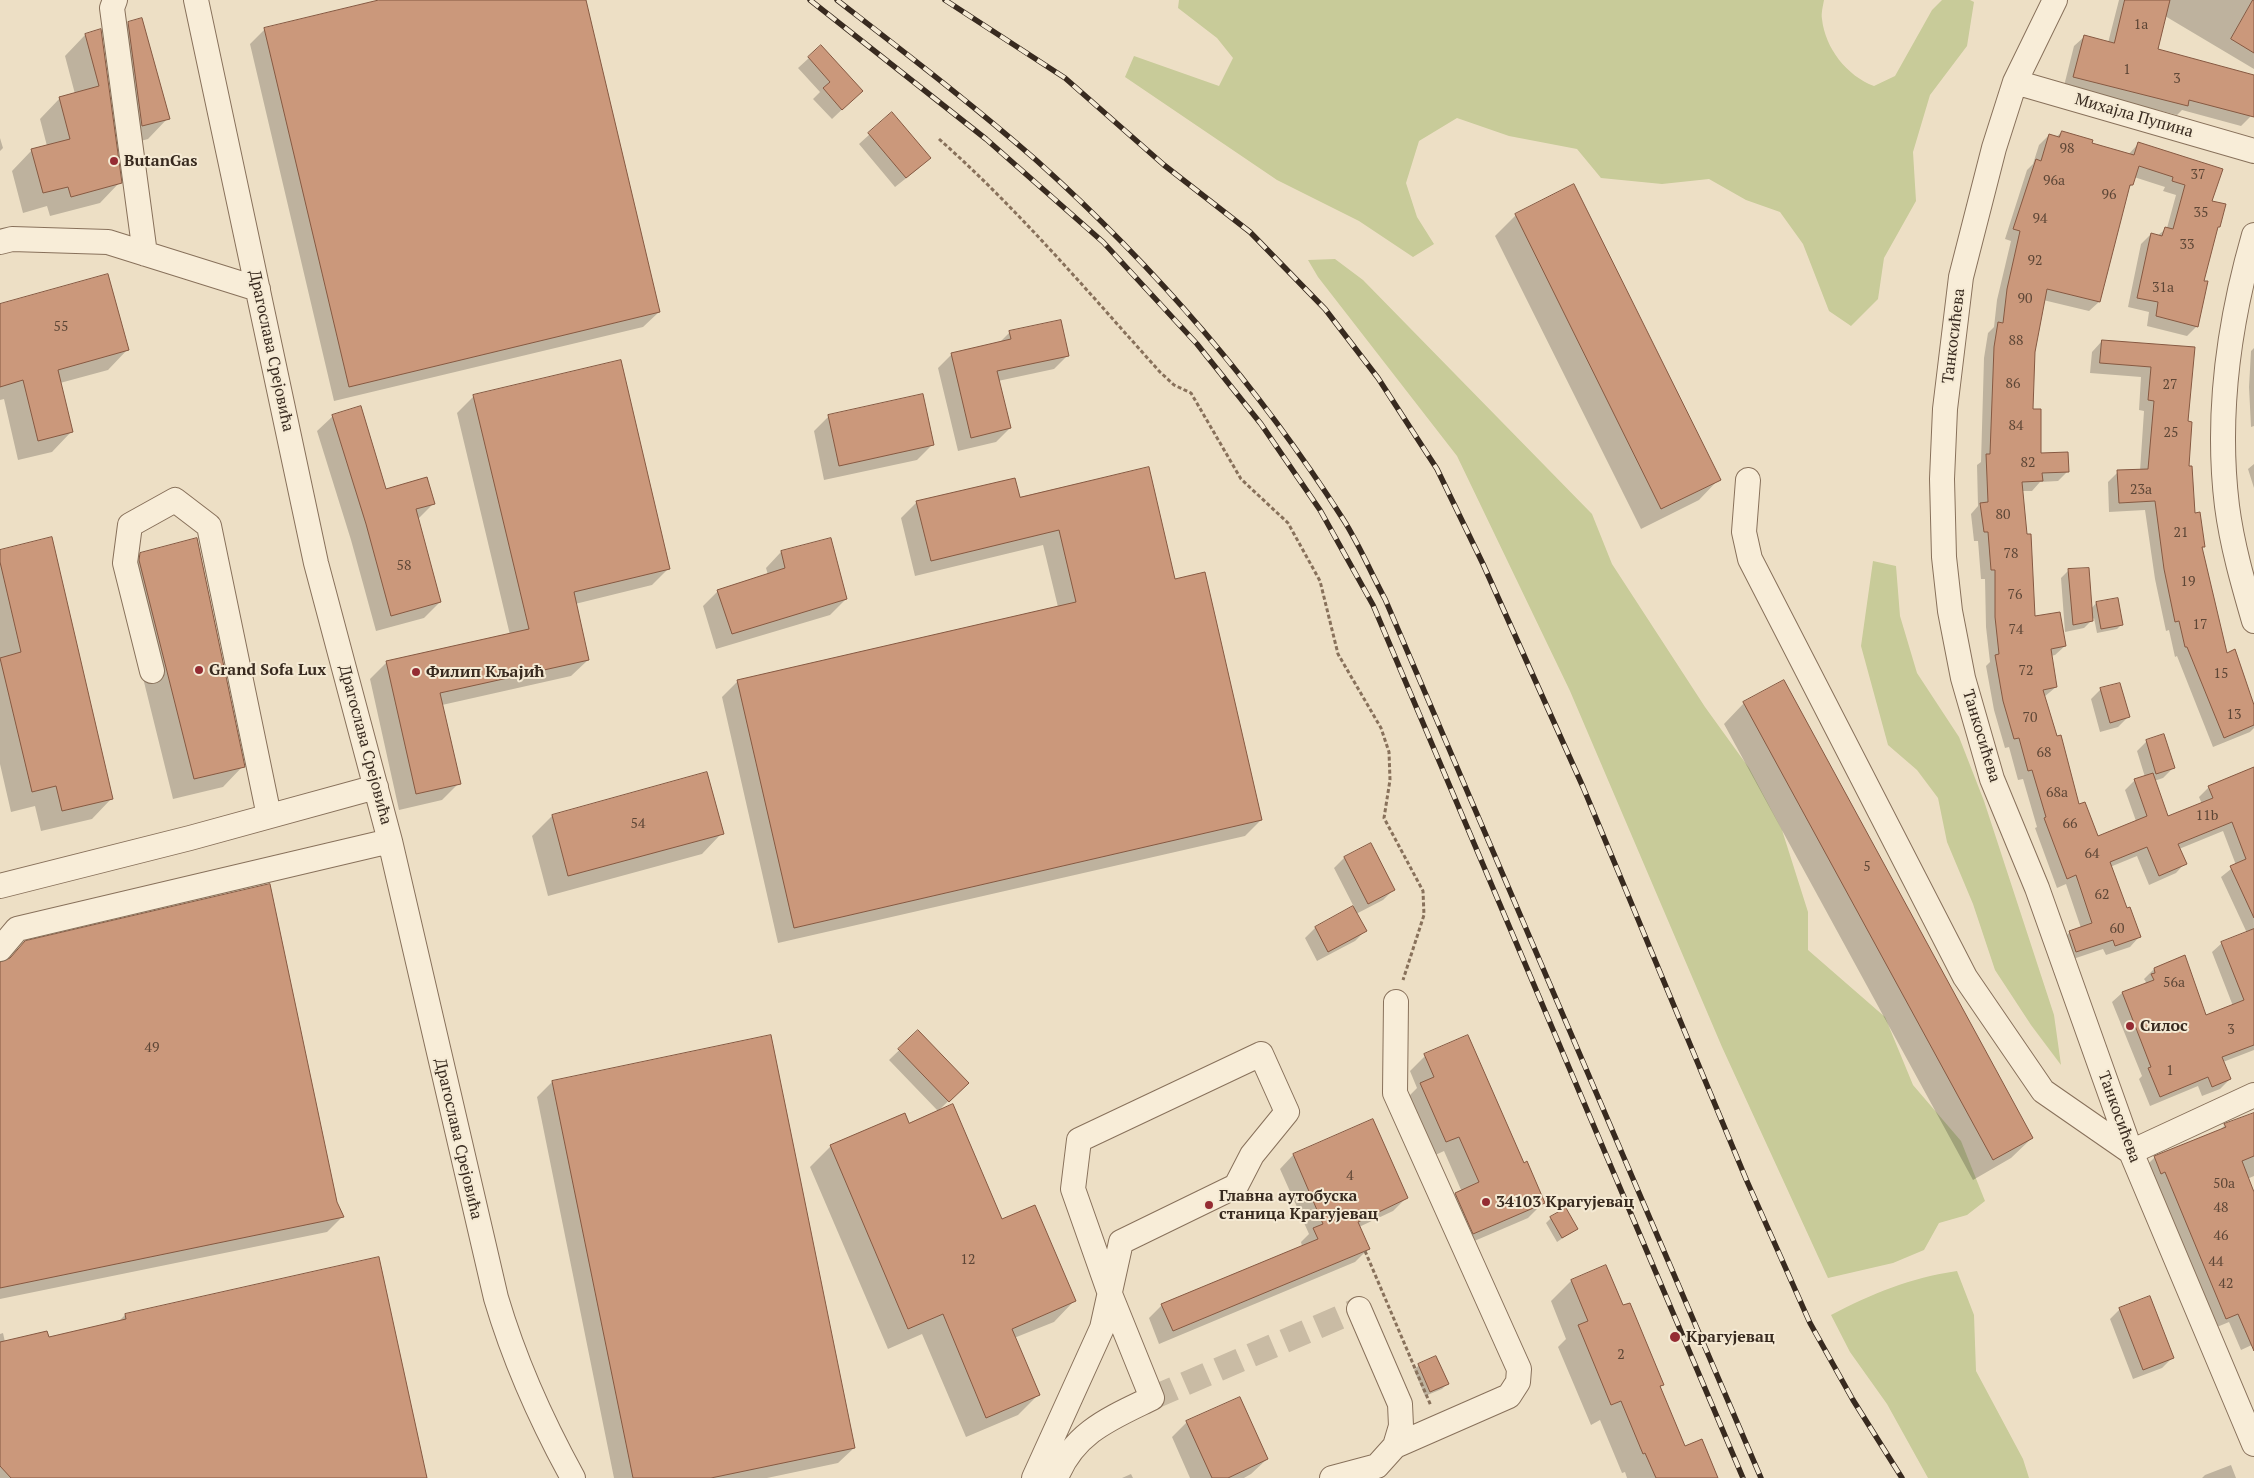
<!DOCTYPE html>
<meta charset="utf-8">
<style>
body{margin:0}
canvas{display:block;background:#eddfc5}
</style>
<canvas width="2254" height="1478"></canvas>
<script>
const c = document.querySelector('canvas').getContext('2d');
c.lineJoin = 'round';
function fill(path, color) { c.fillStyle = color; c.fill(path, 'evenodd'); }
function trace(path, color, width, dash) { c.strokeStyle = color; c.lineWidth = width; c.lineCap = dash ? 'butt' : 'round'; c.setLineDash(dash || []); c.stroke(path); }
function drawText(font, color, halo, rows, align = 'center') {
  c.font = font + ' "PT Serif",serif'; c.lineWidth = 4; c.setLineDash([]); c.textBaseline = 'middle'; c.strokeStyle = halo; c.fillStyle = color; for (const [text, x, y, turn = 0] of rows) {
    c.save(); c.translate(x, y); c.rotate((+turn || 0) * Math.PI / 180); c.textAlign = isNaN(turn) ? turn : align; if (halo) c.strokeText(text, 0, 0); c.fillText(text, 0, 0); c.restore();
  }
}
const green = new Path2D(`
 M 1179,0 L 1824,0 C 1823,6 1821,13 1822,19 C 1825,48 1847,76 1874,86 L 1895,76 L 1932,10 L 1942,0 L 1970,0 L 1974,2 L 1967,46 L 1930,95 L 1913,152 L 1916,201 L 1884,258 L 1878,299 L 1851,326 L 1829,311 L 1803,244 L 1780,212 L 1746,200 L 1709,179 L 1662,184 L 1601,178 L 1577,149 L 1509,136 L 1457,118 L 1419,141 L 1406,183 L 1417,217 L 1434,244 L 1413,257 L 1359,221 L 1277,180 L 1125,77 L 1134,56 L 1219,86 L 1233,58 L 1217,38 L 1178,8 Z
 M 1335,259 L 1363,280 L 1592,514 L 1612,564 L 1705,707 L 1749,768 L 1782,830 L 1808,912 L 1808,950 L 1885,1017 L 1913,1085 L 1961,1141 L 1985,1201 L 1967,1215 L 1939,1223 L 1924,1250 L 1893,1263 L 1828,1278 L 1722,1047 L 1570,691 L 1457,456 L 1318,277 L 1308,260 Z
 M 1873,561 L 1896,566 L 1900,616 L 1917,673 L 1959,737 L 1984,801 L 2054,1015 L 2061,1065 L 2031,1025 L 1995,970 L 1973,904 L 1947,842 L 1938,798 L 1917,770 L 1888,745 L 1861,646 Z
 M 1957,1271 L 1974,1315 L 1976,1371 L 2023,1459 L 2029,1478 L 1928,1478 L 1887,1404 L 1850,1352 L 1831,1315 C 1874,1293 1909,1278 1957,1271 Z`);
const shadow = new Path2D(`
 M 384,0 L 585,0 L 659,312 L 643,327 L 334,401 L 250,44 L 265,29 Z
 M 2119,0 L 2254,0 L 2254,69 L 2165,16 L 2156,50 L 2254,77 L 2254,102 L 2251,116 L 2241,126 L 2182,110 L 2177,115 L 2064,86 L 2074,46 L 2084,37 L 2108,43 Z
 M 128,23 L 168,118 L 148,139 L 122,146 L 108,44 Z
 M 100,31 L 120,182 L 100,203 L 50,216 L 47,206 L 23,213 L 12,171 L 32,150 L 47,146 L 40,119 L 60,98 L 75,94 L 65,56 L 85,35 Z
 M 821,47 L 851,101 L 832,119 L 813,99 L 820,92 L 798,68 Z
 M 892,114 L 919,168 L 895,187 L 859,144 Z
 M 2062,132 L 2091,144 L 2128,155 L 2138,144 L 2211,201 L 2216,229 L 2203,282 L 2197,326 L 2187,336 L 2147,326 L 2149,312 L 2128,307 L 2141,244 L 2151,234 L 2157,236 L 2167,228 L 2176,195 L 2163,191 L 2165,187 L 2134,177 L 2132,185 L 2128,188 L 2099,302 L 2089,311 L 2043,300 L 2034,351 L 2032,410 L 2039,454 L 2068,471 L 2058,481 L 2040,482 L 2032,491 L 2021,491 L 2034,618 L 2065,646 L 2055,655 L 2051,656 L 2056,687 L 2044,697 L 2078,806 L 2098,838 L 2136,821 L 2125,790 L 2135,780 L 2145,777 L 2137,751 L 2147,741 L 2173,768 L 2163,778 L 2154,781 L 2167,818 L 2202,804 L 2199,797 L 2209,787 L 2254,769 L 2254,1050 L 2223,1062 L 2230,1079 L 2220,1089 L 2202,1096 L 2198,1086 L 2150,1106 L 2139,1079 L 2142,1076 L 2112,1002 L 2122,993 L 2142,986 L 2146,982 L 2144,979 L 2154,969 L 2205,1017 L 2233,1006 L 2212,952 L 2222,943 L 2247,933 L 2221,877 L 2236,865 L 2223,831 L 2179,849 L 2185,863 L 2176,873 L 2149,885 L 2137,856 L 2110,867 L 2126,910 L 2139,937 L 2130,947 L 2106,955 L 2103,949 L 2067,961 L 2060,942 L 2070,932 L 2081,928 L 2066,884 L 2057,888 L 2035,828 L 2037,827 L 2023,779 L 2018,780 L 2009,747 L 2005,748 L 1994,710 L 1986,666 L 1990,662 L 1986,627 L 1985,579 L 1981,579 L 1978,541 L 1974,541 L 1971,514 L 1978,506 L 1977,465 L 1981,462 L 1984,358 L 1988,333 L 1994,327 L 1997,300 L 2011,241 L 2005,239 L 2027,170 L 2033,164 L 2039,145 L 2049,135 L 2056,137 Z
 M 0,138 L 3,148 L 0,151 Z
 M 1516,215 L 1719,479 L 1699,500 L 1641,529 L 1495,236 Z
 M 0,306 L 127,350 L 108,370 L 60,383 L 71,432 L 52,452 L 18,460 L 4,399 L 0,400 Z
 M 1010,332 L 1067,356 L 1054,369 L 998,381 L 1010,428 L 996,442 L 958,451 L 938,368 L 951,355 L 999,343 Z
 M 2102,341 L 2194,348 L 2186,422 L 2187,468 L 2194,515 L 2204,546 L 2201,549 L 2226,654 L 2254,708 L 2254,728 L 2250,732 L 2213,747 L 2177,656 L 2175,657 L 2169,630 L 2166,631 L 2155,579 L 2145,510 L 2109,512 L 2108,482 L 2118,472 L 2140,471 L 2144,411 L 2139,410 L 2141,377 L 2090,373 L 2092,352 Z
 M 2254,348 L 2254,426 L 2251,427 L 2249,387 L 2251,351 Z
 M 474,396 L 669,568 L 652,585 L 575,604 L 588,660 L 571,676 L 442,705 L 459,783 L 442,800 L 399,810 L 370,679 L 387,662 L 510,635 L 457,413 Z
 M 333,416 L 385,491 L 434,503 L 418,519 L 440,602 L 424,618 L 376,631 L 351,540 L 317,431 Z
 M 829,416 L 933,444 L 917,460 L 824,480 L 814,431 Z
 M 2254,464 L 2254,488 L 2248,469 Z
 M 1019,499 L 1174,580 L 1261,820 L 1245,836 L 778,943 L 722,697 L 738,681 L 1058,607 L 1043,545 L 915,576 L 901,518 L 917,502 Z
 M 830,539 L 846,599 L 830,615 L 716,649 L 703,606 L 718,591 L 768,575 L 766,568 L 781,552 Z
 M 0,551 L 112,798 L 92,819 L 41,831 L 35,806 L 11,812 L 0,764 Z
 M 141,554 L 243,766 L 223,787 L 173,799 L 119,581 L 120,574 Z
 M 2069,570 L 2091,609 L 2096,603 L 2122,624 L 2117,629 L 2097,633 L 2094,618 L 2084,628 L 2065,632 L 2061,578 Z
 M 2101,689 L 2128,717 L 2118,727 L 2100,732 L 2091,699 Z
 M 1744,703 L 2032,1138 L 2011,1158 L 1973,1180 L 1724,724 Z
 M 552,816 L 722,833 L 702,854 L 548,896 L 532,836 Z
 M 1344,858 L 1393,890 L 1383,900 L 1356,914 L 1365,931 L 1355,941 L 1317,961 L 1305,938 L 1315,928 L 1354,907 L 1334,868 Z
 M 25,942 L 336,1203 L 342,1217 L 327,1232 L 0,1299 L 0,963 L 5,963 Z
 M 918,1032 L 967,1083 L 938,1111 L 1001,1221 L 1074,1301 L 1054,1322 L 1014,1338 L 1038,1395 L 1018,1415 L 966,1437 L 922,1334 L 888,1349 L 810,1167 L 831,1146 L 908,1124 L 938,1111 L 889,1060 Z
 M 770,1037 L 854,1448 L 838,1463 L 767,1478 L 614,1478 L 537,1097 L 552,1082 Z
 M 1425,1056 L 1523,1165 L 1544,1202 L 1528,1218 L 1458,1248 L 1440,1210 L 1456,1194 L 1462,1192 L 1444,1151 L 1431,1157 L 1406,1099 L 1417,1088 L 1410,1071 Z
 M 2254,1114 L 2254,1176 L 2247,1179 L 2254,1196 L 2254,1344 L 2241,1350 L 2229,1322 L 2217,1327 L 2156,1180 L 2153,1182 L 2146,1166 L 2155,1157 L 2219,1131 L 2225,1125 Z
 M 1372,1120 L 1406,1198 L 1393,1211 L 1359,1227 L 1368,1249 L 1355,1262 L 1159,1344 L 1149,1318 L 1162,1305 L 1302,1246 L 1301,1242 L 1309,1234 L 1280,1169 L 1293,1155 Z
 M 1551,1218 L 1576,1229 L 1557,1242 L 1546,1223 Z
 M 1571,1281 L 1622,1307 L 1662,1385 L 1659,1388 L 1684,1447 L 1717,1478 L 1627,1478 L 1625,1472 L 1622,1473 L 1600,1420 L 1591,1425 L 1558,1347 L 1566,1339 L 1551,1301 Z
 M 2120,1309 L 2172,1358 L 2162,1368 L 2133,1379 L 2110,1319 Z
 M 125,1315 L 426,1478 L 0,1478 L 0,1334 L 3,1333 L 5,1342 L 48,1339 L 118,1322 Z
 M 1419,1365 L 1447,1384 L 1442,1389 L 1425,1396 L 1414,1370 Z
 M 1187,1422 L 1267,1459 L 1251,1474 L 1244,1478 L 1190,1478 L 1172,1437 Z
 M 2231,1465 L 2236,1478 L 2202,1478 L 2205,1475 Z
 M 1131,1474 L 1133,1478 L 1122,1478 Z`);
const building = new Path2D(`
 M 379,0 L 586,0 L 660,312 L 349,387 L 264,28 Z
 M 2125,0 L 2170,0 L 2158,49 L 2254,75 L 2254,117 L 2189,100 L 2188,106 L 2073,77 L 2084,35 L 2114,43 Z
 M 2253,0 L 2254,0 L 2254,53 L 2231,39 Z
 M 142,18 L 170,119 L 142,126 L 128,22 Z
 M 101,29 L 122,183 L 71,197 L 68,187 L 43,193 L 31,149 L 70,139 L 59,97 L 99,86 L 85,34 Z
 M 821,45 L 863,91 L 842,110 L 823,88 L 830,82 L 808,57 Z
 M 892,112 L 931,158 L 906,178 L 868,133 Z
 M 2062,131 L 2093,140 L 2092,143 L 2134,155 L 2138,142 L 2223,169 L 2212,201 L 2226,204 L 2220,227 L 2218,227 L 2204,281 L 2208,281 L 2198,327 L 2156,316 L 2158,302 L 2137,298 L 2151,233 L 2162,236 L 2165,227 L 2173,229 L 2185,185 L 2172,181 L 2173,177 L 2139,166 L 2133,185 L 2130,185 L 2100,302 L 2047,289 L 2035,352 L 2033,409 L 2041,409 L 2041,453 L 2068,452 L 2069,472 L 2042,473 L 2043,481 L 2022,482 L 2027,534 L 2031,534 L 2035,616 L 2060,612 L 2066,646 L 2051,649 L 2057,687 L 2043,690 L 2057,736 L 2061,735 L 2079,804 L 2085,802 L 2098,836 L 2147,816 L 2134,779 L 2153,773 L 2168,816 L 2213,798 L 2208,786 L 2254,767 L 2254,918 L 2230,866 L 2246,859 L 2232,822 L 2178,844 L 2187,864 L 2159,876 L 2147,847 L 2110,862 L 2127,908 L 2130,907 L 2141,937 L 2115,946 L 2113,940 L 2076,952 L 2069,931 L 2092,923 L 2076,875 L 2067,879 L 2044,818 L 2046,817 L 2032,770 L 2028,771 L 2019,738 L 2014,739 L 2003,701 L 1995,655 L 1999,654 L 1995,617 L 1995,570 L 1991,570 L 1988,532 L 1984,532 L 1980,503 L 1988,502 L 1986,454 L 1990,454 L 1994,347 L 1998,322 L 2003,323 L 2007,289 L 2020,231 L 2013,229 L 2036,159 L 2041,161 L 2049,134 L 2059,137 Z
 M 1574,184 L 1721,480 L 1661,509 L 1515,214 Z
 M 108,274 L 129,350 L 58,370 L 73,432 L 38,441 L 23,380 L 0,387 L 0,304 Z
 M 1061,320 L 1069,356 L 997,371 L 1011,428 L 971,438 L 951,353 L 1011,339 L 1009,331 Z
 M 2102,340 L 2195,347 L 2188,421 L 2192,422 L 2189,466 L 2192,466 L 2195,513 L 2200,512 L 2205,547 L 2202,547 L 2227,653 L 2235,649 L 2254,705 L 2254,725 L 2224,738 L 2187,647 L 2185,647 L 2179,621 L 2175,622 L 2164,569 L 2155,501 L 2119,503 L 2117,470 L 2148,469 L 2154,401 L 2148,400 L 2151,367 L 2100,363 Z
 M 621,360 L 670,569 L 574,592 L 589,660 L 440,693 L 461,784 L 416,794 L 386,661 L 529,629 L 473,395 Z
 M 923,394 L 934,445 L 839,466 L 828,415 Z
 M 361,406 L 386,489 L 427,477 L 435,504 L 416,509 L 441,602 L 391,616 L 366,524 L 332,415 Z
 M 1149,467 L 1175,579 L 1205,572 L 1262,820 L 794,928 L 737,680 L 1076,602 L 1059,530 L 931,561 L 916,501 L 1015,478 L 1020,497 Z
 M 52,537 L 113,799 L 62,811 L 56,786 L 32,792 L 0,658 L 21,652 L 0,562 L 0,550 Z
 M 197,538 L 245,767 L 194,779 L 139,560 L 140,553 Z
 M 831,538 L 847,599 L 732,634 L 717,590 L 785,568 L 781,551 Z
 M 2089,568 L 2093,621 L 2073,625 L 2068,569 Z
 M 2118,598 L 2123,625 L 2101,629 L 2096,602 Z
 M 1784,680 L 2033,1138 L 1993,1160 L 1743,702 Z
 M 2120,683 L 2130,717 L 2110,723 L 2100,688 Z
 M 2164,734 L 2175,768 L 2156,774 L 2146,740 Z
 M 707,772 L 724,834 L 568,876 L 552,815 Z
 M 1371,843 L 1395,890 L 1368,904 L 1344,857 Z
 M 270,884 L 337,1202 L 344,1217 L 0,1288 L 0,962 L 10,958 L 25,941 Z
 M 1353,906 L 1367,931 L 1328,952 L 1315,927 Z
 M 2254,929 L 2254,1045 L 2222,1057 L 2231,1079 L 2212,1087 L 2208,1077 L 2160,1097 L 2148,1068 L 2151,1067 L 2122,992 L 2154,980 L 2151,974 L 2155,973 L 2154,968 L 2185,955 L 2206,1015 L 2244,1000 L 2221,942 Z
 M 918,1030 L 969,1083 L 949,1102 L 898,1049 Z
 M 771,1035 L 855,1448 L 711,1478 L 633,1478 L 552,1081 Z
 M 1468,1035 L 1524,1163 L 1527,1161 L 1545,1203 L 1473,1234 L 1455,1193 L 1479,1182 L 1459,1137 L 1446,1142 L 1420,1083 L 1434,1077 L 1424,1054 Z
 M 953,1104 L 1002,1219 L 1035,1205 L 1076,1301 L 1012,1329 L 1040,1395 L 986,1418 L 943,1314 L 908,1329 L 830,1145 L 905,1113 L 909,1123 Z
 M 2254,1113 L 2254,1156 L 2242,1161 L 2254,1192 L 2254,1351 L 2238,1314 L 2226,1319 L 2165,1172 L 2161,1174 L 2154,1156 L 2226,1127 L 2224,1124 Z
 M 1373,1119 L 1408,1198 L 1358,1222 L 1370,1249 L 1173,1331 L 1161,1304 L 1318,1239 L 1313,1228 L 1323,1224 L 1293,1154 Z
 M 1566,1208 L 1578,1229 L 1562,1238 L 1550,1217 Z
 M 379,1257 L 427,1478 L 11,1478 L 0,1466 L 0,1342 L 47,1331 L 49,1337 L 126,1319 L 125,1314 Z
 M 1606,1265 L 1623,1305 L 1630,1303 L 1664,1385 L 1660,1386 L 1685,1446 L 1702,1439 L 1718,1478 L 1656,1478 L 1645,1453 L 1643,1454 L 1621,1401 L 1611,1405 L 1578,1325 L 1588,1321 L 1571,1280 Z
 M 2150,1296 L 2174,1358 L 2143,1370 L 2119,1308 Z
 M 1436,1356 L 1449,1384 L 1430,1392 L 1418,1364 Z
 M 1240,1397 L 1268,1459 L 1228,1478 L 1212,1478 L 1186,1421 Z`);
const minorTunnel = new Path2D(`
 M 1152,1398 L 1359,1309`);
const path = new Path2D(`
 M 939,139 C 1019,210 1089,293 1160,372 L 1174,385 L 1191,393 L 1241,479 L 1288,523 L 1320,581 L 1338,654 L 1381,728 L 1389,752 L 1390,780 L 1384,818 L 1423,891 L 1424,915 L 1403,980
 M 1365,1251 L 1431,1406`);
const minor = new Path2D(`
 M 115,0 L 112,8 L 145,254
 M 196,0 L 316,563 L 390,841 L 496,1298 C 515,1362 541,1420 573,1478
 M 2055,0 L 2015,82 L 1994,148 L 1961,277 L 1945,409 L 1942,479 L 1944,557 L 1950,611 L 1963,678 L 1992,779 L 2037,888 L 2131,1152 L 2254,1444
 M 2015,82 L 2254,151
 M 2254,235 C 2229,322 2216,416 2227,506 C 2232,545 2243,583 2254,621
 M 0,242 L 12,239 L 108,242 L 258,289
 M 1748,480 L 1744,532 L 1750,559 L 1965,977 L 2043,1091 L 2131,1152 L 2254,1095
 M 152,671 L 125,563 L 130,525 L 175,500 L 209,526 L 269,816
 M 0,886 L 190,838 L 376,787
 M 0,949 L 17,929 L 390,841
 M 1359,1309 L 1400,1404 L 1401,1426 L 1395,1446 L 1377,1466
 M 1395,1446 L 1509,1396 L 1518,1382 L 1519,1369 L 1395,1093 L 1396,1002
 M 1034,1478 L 1102,1328 L 1121,1242 L 1236,1186 L 1252,1155 L 1287,1112 L 1261,1054 L 1079,1140 L 1073,1189 L 1110,1294 L 1152,1398 C 1111,1418 1074,1432 1056,1478
 M 1332,1478 L 1377,1466`);
const rail = new Path2D(`
 M 810,0 L 986,139 L 1103,242 L 1197,344 L 1261,424 L 1320,510 L 1373,605 L 1743,1478
 M 837,0 C 904,52 972,104 1036,160 C 1153,265 1258,386 1343,519 C 1359,544 1371,573 1385,599 L 1761,1478
 M 945,0 L 1065,78 L 1164,165 L 1250,232 L 1325,309 L 1378,378 L 1437,469 L 1483,564 L 1583,787 L 1746,1179 L 1810,1323 L 1853,1400 L 1902,1478`);
const markers = [
 [114,161,5,"#952c33"],
 [199,670,5,"#952c33"],
 [416,672,5,"#952c33"],
 [2130,1026,5,"#952c33"],
 [1486,1202,5,"#952c33"],
 [1209,1205,5,"#952c33"],
 [1675,1337,6,"#952c33"]
];
const numberNames = [
 ["1a",2141,25],
 ["1",2127,70],
 ["3",2177,79],
 ["98",2067,149],
 ["37",2198,175],
 ["96a",2054,181],
 ["96",2109,195],
 ["35",2201,213],
 ["94",2040,219],
 ["33",2187,245],
 ["92",2035,261],
 ["31a",2163,288],
 ["90",2025,299],
 ["55",61,327],
 ["88",2016,341],
 ["86",2013,384],
 ["27",2170,385],
 ["84",2016,426],
 ["25",2171,433],
 ["82",2028,463],
 ["23a",2141,490],
 ["80",2003,515],
 ["21",2181,533],
 ["78",2011,554],
 ["58",404,566],
 ["19",2188,582],
 ["76",2015,595],
 ["17",2200,625],
 ["74",2016,630],
 ["72",2026,671],
 ["15",2221,674],
 ["13",2234,715],
 ["70",2030,718],
 ["68",2044,753],
 ["68a",2057,793],
 ["11b",2207,816],
 ["54",638,824],
 ["66",2070,824],
 ["64",2092,854],
 ["5",1867,867],
 ["62",2102,895],
 ["60",2117,929],
 ["56a",2174,983],
 ["3",2231,1030],
 ["49",152,1048],
 ["1",2170,1071],
 ["4",1350,1176],
 ["50a",2224,1184],
 ["48",2221,1208],
 ["46",2221,1236],
 ["12",968,1260],
 ["44",2216,1262],
 ["42",2226,1284],
 ["2",1621,1355]
];
const streetNames = [
 ["Михајла Пупина",2134,116,16],
 ["Танкосићева",1954,336,-83],
 ["Драгослава Срејовића",271,351,78],
 ["Танкосићева",1981,736,73],
 ["Драгослава Срејовића",365,745,75],
 ["Танкосићева",2119,1117,70],
 ["Драгослава Срејовића",458,1139,77]
];
const poiNames = [
 ["ButanGas",124,161],
 ["Grand Sofa Lux",209,670],
 ["Филип Кљајић",426,672],
 ["Силос",2140,1026],
 ["Главна аутобуска",1219,1196],
 ["станица Крагујевац",1219,1214],
 ["34103 Крагујевац",1496,1202],
 ["Крагујевац",1686,1337]
];
fill(green, '#c8cb99');
fill(shadow, '#0003');
fill(building, '#cb987b');
trace(building, '#865942', 1);
trace(minorTunnel, '#c9bba4', 24, [24, 12]);
trace(minor, '#88715b', 26);
trace(path, '#88715b', 3, [4, 2.5]);
trace(minor, '#f8edd8', 24);
trace(rail, '#382a1f', 5.5);
trace(rail, '#f5ead4', 4, [11]);
for (const [x, y, r, color] of markers) { const dot = new Path2D(); dot.arc(x, y, r, 0, 2 * Math.PI); c.fillStyle = color; c.fill(dot); trace(dot, '#f5ead4', 2); }
drawText('14px', '#5d4636', null, numberNames);
drawText('16px', '#382a1f', '#f5ead4', streetNames);
drawText('bold 16px', '#382a1f', '#f5ead4', poiNames, 'left');
</script>
